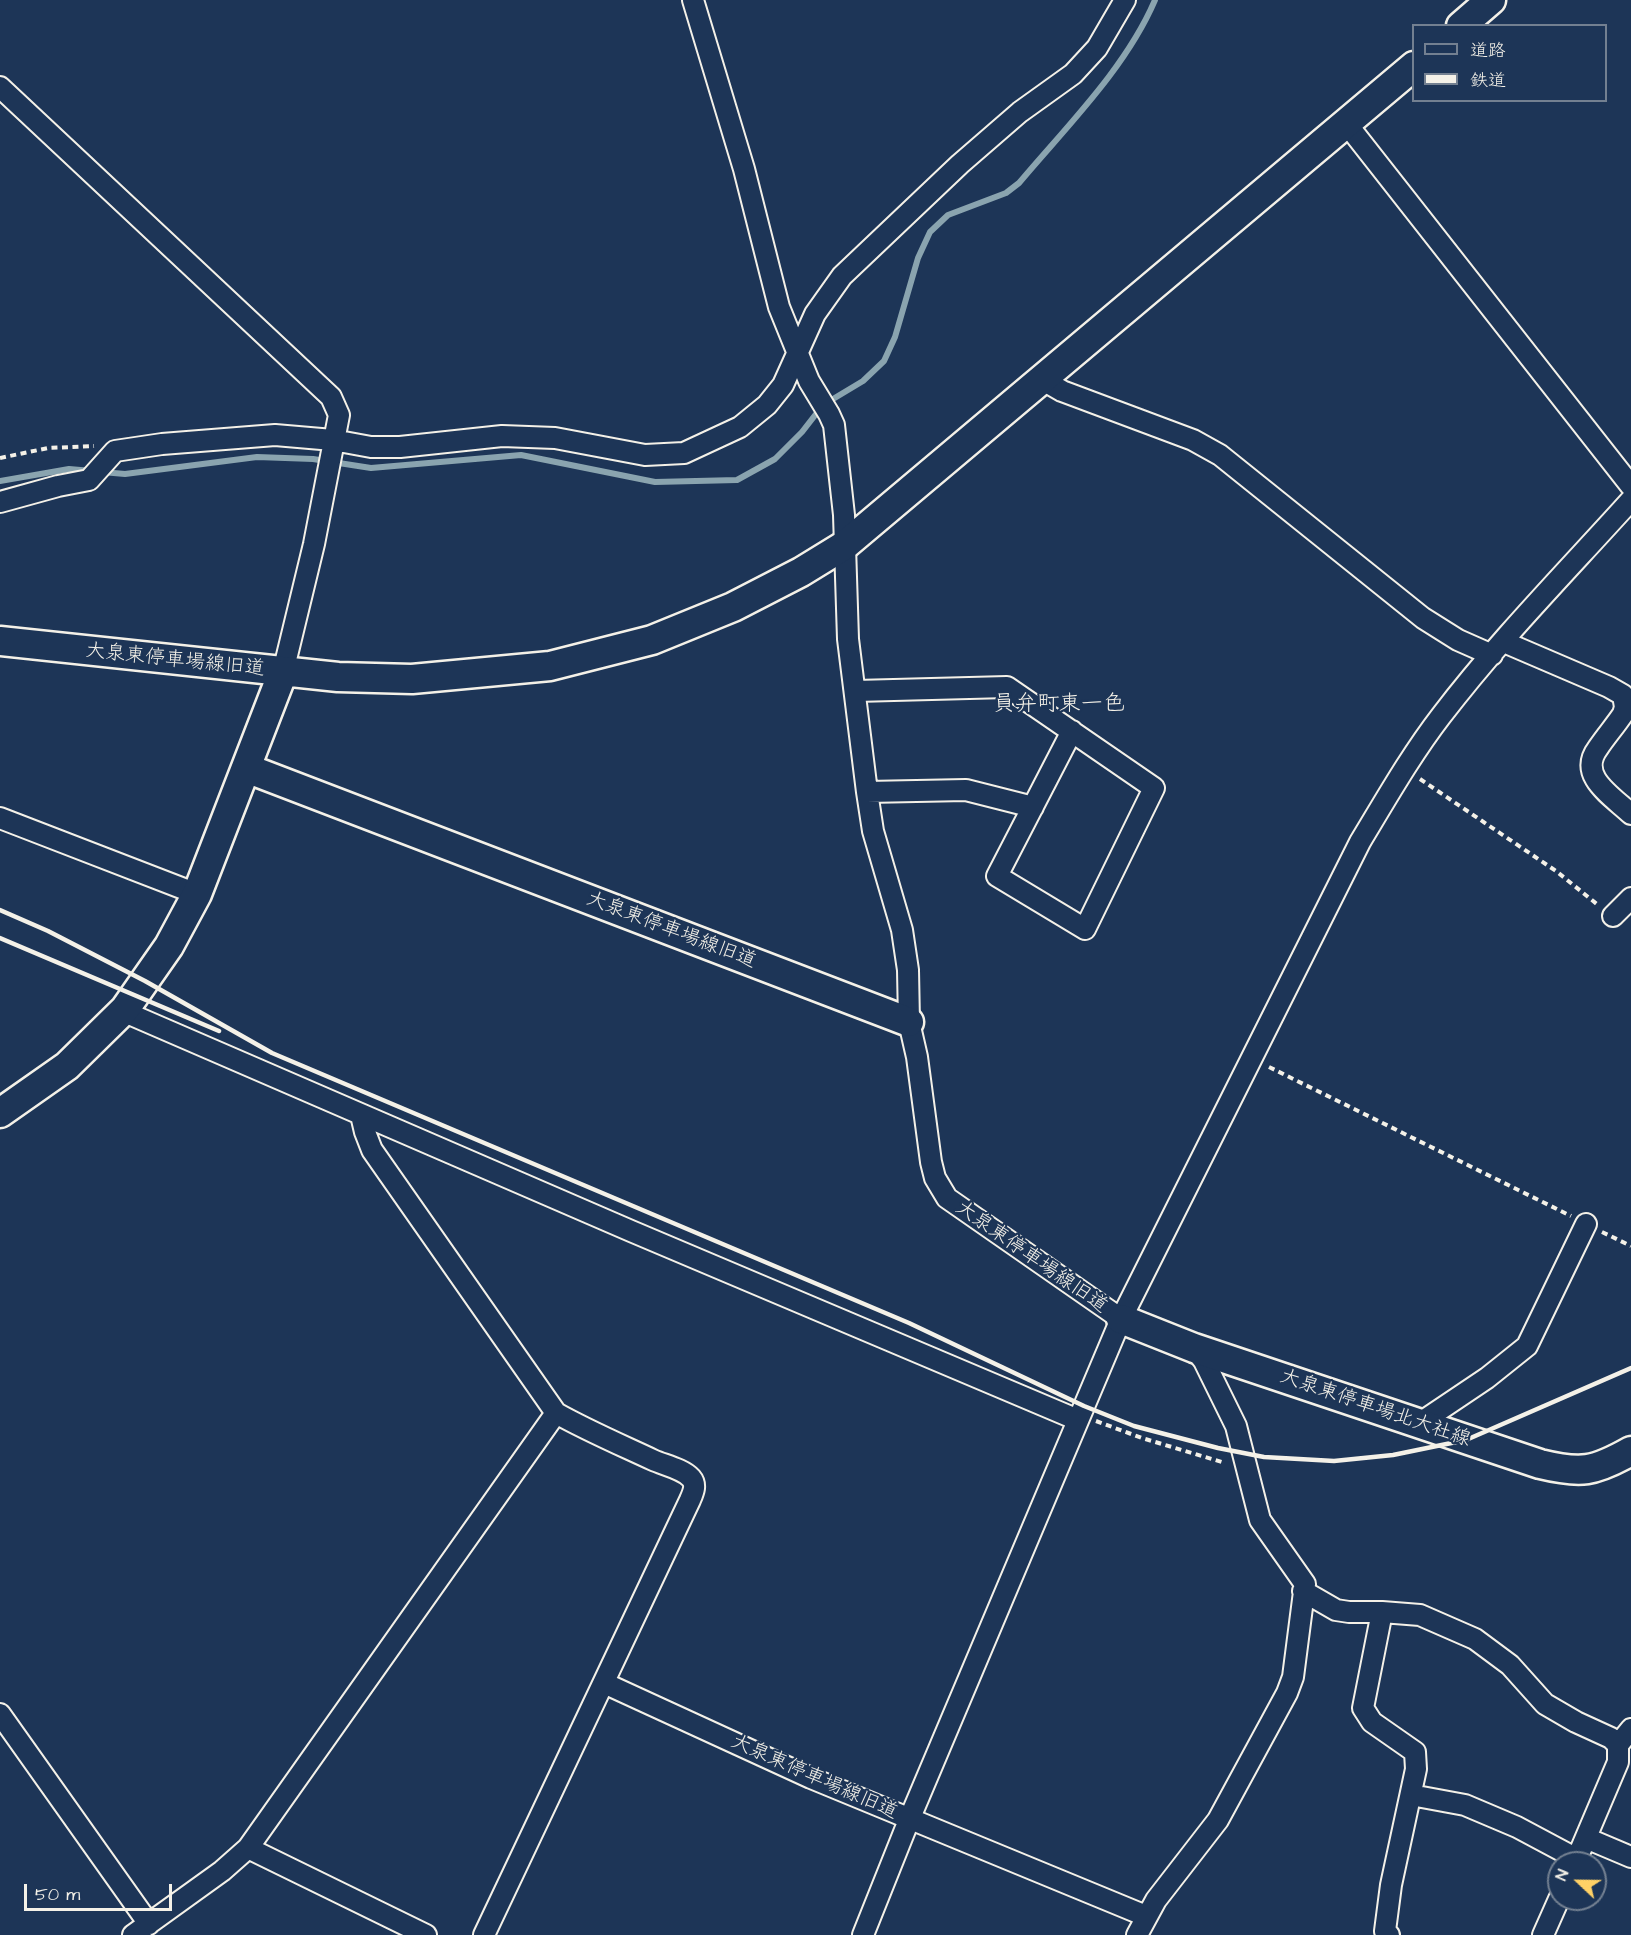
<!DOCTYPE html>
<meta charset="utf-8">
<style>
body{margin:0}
#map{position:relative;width:1631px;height:1935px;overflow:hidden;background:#1d3557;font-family:"Architects Daughter","Klee One",sans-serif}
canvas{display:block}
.legend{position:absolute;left:1412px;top:24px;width:195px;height:78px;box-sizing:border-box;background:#1d3557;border:2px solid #738091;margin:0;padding:8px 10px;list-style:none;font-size:18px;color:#f4f1e8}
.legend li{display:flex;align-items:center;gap:12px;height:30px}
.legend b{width:30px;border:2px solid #738091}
.north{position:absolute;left:1547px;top:1851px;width:60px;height:60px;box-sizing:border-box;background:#1d3557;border:2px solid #738091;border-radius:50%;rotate:292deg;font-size:16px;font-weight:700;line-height:24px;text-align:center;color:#f4f1e8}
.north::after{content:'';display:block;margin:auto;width:21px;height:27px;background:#ffd166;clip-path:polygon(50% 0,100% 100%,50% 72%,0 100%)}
.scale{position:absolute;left:24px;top:1884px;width:148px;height:27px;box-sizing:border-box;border:3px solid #f4f1e8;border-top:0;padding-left:8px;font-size:18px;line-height:21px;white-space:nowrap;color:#f4f1e8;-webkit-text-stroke:4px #1d3557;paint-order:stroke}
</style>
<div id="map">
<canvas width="1631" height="1935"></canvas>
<ul class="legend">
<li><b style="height:8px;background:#1d3557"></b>道路</li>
<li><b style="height:8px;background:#f4f1e8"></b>鉄道</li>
</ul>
<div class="north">N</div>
<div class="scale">50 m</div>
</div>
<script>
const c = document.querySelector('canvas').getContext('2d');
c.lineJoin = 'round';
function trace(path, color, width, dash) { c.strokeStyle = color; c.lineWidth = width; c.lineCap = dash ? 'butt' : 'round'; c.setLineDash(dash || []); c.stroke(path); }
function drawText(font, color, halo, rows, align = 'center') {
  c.font = font + ' "Architects Daughter","Klee One",sans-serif'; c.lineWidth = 4.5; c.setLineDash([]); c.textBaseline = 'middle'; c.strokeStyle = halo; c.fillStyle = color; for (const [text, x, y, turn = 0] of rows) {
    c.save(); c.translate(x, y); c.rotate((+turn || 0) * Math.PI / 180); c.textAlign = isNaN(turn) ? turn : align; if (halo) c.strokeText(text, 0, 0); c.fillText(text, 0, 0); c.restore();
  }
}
const stream = new Path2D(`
 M 102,472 L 125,474 L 257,457 L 313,459 L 371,468 L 521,455 L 655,482 L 737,480 L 775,459 L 802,432 L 823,405 L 863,381 L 884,361 L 895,337 L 918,258 L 930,232 L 948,215 L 1006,193 L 1019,183 C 1066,127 1126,68 1155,0
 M 0,481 L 69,469 L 92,471`);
const path = new Path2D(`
 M 0,458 L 48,448 L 94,446
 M 1420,779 L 1556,871 L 1598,905
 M 1269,1067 L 1571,1216
 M 1602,1232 L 1631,1246
 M 1096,1421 L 1142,1438 L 1225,1463`);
const street = new Path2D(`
 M 693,0 L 744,169 L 779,307 L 809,381 L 829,414 L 834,425 L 844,515 L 848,639 L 867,792 L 873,831 L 902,930 L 908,970 L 909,1022 L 917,1057 L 931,1162 L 935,1178 L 947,1198 L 1121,1319
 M 0,87 L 331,397 L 339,415 L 314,544 L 283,672
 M 1346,123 L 1631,486
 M 1043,380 L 1062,391 L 1193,440 L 1220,455 L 1423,618 L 1458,640 L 1492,655
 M 0,502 L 58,486 L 89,480 L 115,451 L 162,444 L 275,435 L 333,440 L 371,447 L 400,447 L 502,436 L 555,438 L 645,455 L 684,453 L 740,427 L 767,405 L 783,385 L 815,314 L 842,276 L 960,164 L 1020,112 L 1073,74 L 1097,48 L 1125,0
 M 1504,642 L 1609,687 L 1623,695 L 1625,707 L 1623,714 C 1615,726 1606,736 1598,748 C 1577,776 1612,796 1631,814
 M 856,691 L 1007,687 L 1154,788 L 1085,929 L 997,876 L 1072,731
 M 867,792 L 966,790 L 1033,807
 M 0,818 L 197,894
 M 1613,916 L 1631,898
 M 125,1009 L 134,1016 L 631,1231 L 1078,1420
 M 361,1115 L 365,1132 L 372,1150 L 556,1413 C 588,1431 621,1445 653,1460 C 664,1465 683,1469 691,1478 C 697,1485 693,1493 690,1500 L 484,1935
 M 1420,1423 L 1487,1378 L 1527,1346 L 1586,1224
 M 1303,1591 L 1336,1610 L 1349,1612 L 1382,1612 L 1420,1615 L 1475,1639 L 1510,1665 L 1545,1704 L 1576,1722 L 1611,1738 L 1618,1745 L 1618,1762 L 1575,1863
 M 1382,1612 L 1363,1708 L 1372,1722 L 1415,1752 L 1416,1769 L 1391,1885 L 1385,1931 L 1389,1935
 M 604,1683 L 811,1778 L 1146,1916
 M 0,1714 L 149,1924
 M 1618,1745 L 1631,1729
 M 1411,1795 L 1465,1805 L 1517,1827 L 1577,1859
 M 1586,1838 L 1631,1857
 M 248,1848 L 426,1935
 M 133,1935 L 222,1871 L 248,1848 L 556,1413
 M 863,1935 L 909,1820 L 1121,1319 L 1360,842 C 1386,799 1411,755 1441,716 C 1499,640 1567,571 1631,500
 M 1137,1935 L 1156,1900 L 1218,1820 L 1287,1693 L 1293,1677 L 1305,1584 L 1260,1520 L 1236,1426 L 1204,1361 L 1194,1348
 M 1543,1935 L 1559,1899`);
const secondary = new Path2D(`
 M 1461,26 L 1491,0
 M 0,641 L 338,677 L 412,679 L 550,666 L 652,640 L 733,607 L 801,572 L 845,545 L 1414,66
 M 246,768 L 909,1022
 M 0,1113 L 67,1066 L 125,1009 L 169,946 L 197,894 L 283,672
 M 1121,1319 L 1194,1348 L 1540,1464 C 1581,1474 1594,1472 1631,1451`);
const rail = new Path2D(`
 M 0,910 L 48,931 L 145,981 L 272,1053 L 909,1323 L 1084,1406 L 1134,1426 L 1218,1448 L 1264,1457 L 1334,1461 L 1393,1455 L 1466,1440 L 1631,1368
 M 0,938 L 219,1031`);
const streetNames = [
 ["大泉東停車場線旧道",175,661,6],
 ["大泉東停車場線旧道",671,931,21],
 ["大泉東停車場線旧道",1031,1258,35],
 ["大泉東停車場北大社線",1375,1409,19],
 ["大泉東停車場線旧道",814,1778,24]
];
const quarterNames = [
 ["員弁町東一色",1059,705]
];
trace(stream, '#8aa4af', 6);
trace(street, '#f4f1e8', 24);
trace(secondary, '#f4f1e8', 33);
trace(path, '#f4f1e8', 4, [6, 4.5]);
trace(street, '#1d3557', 20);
trace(secondary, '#1d3557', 28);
trace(rail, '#f4f1e8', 4.5);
drawText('20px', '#f4f1e8', '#1d3557', streetNames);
drawText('22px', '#f4f1e8', '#1d3557', quarterNames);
</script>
